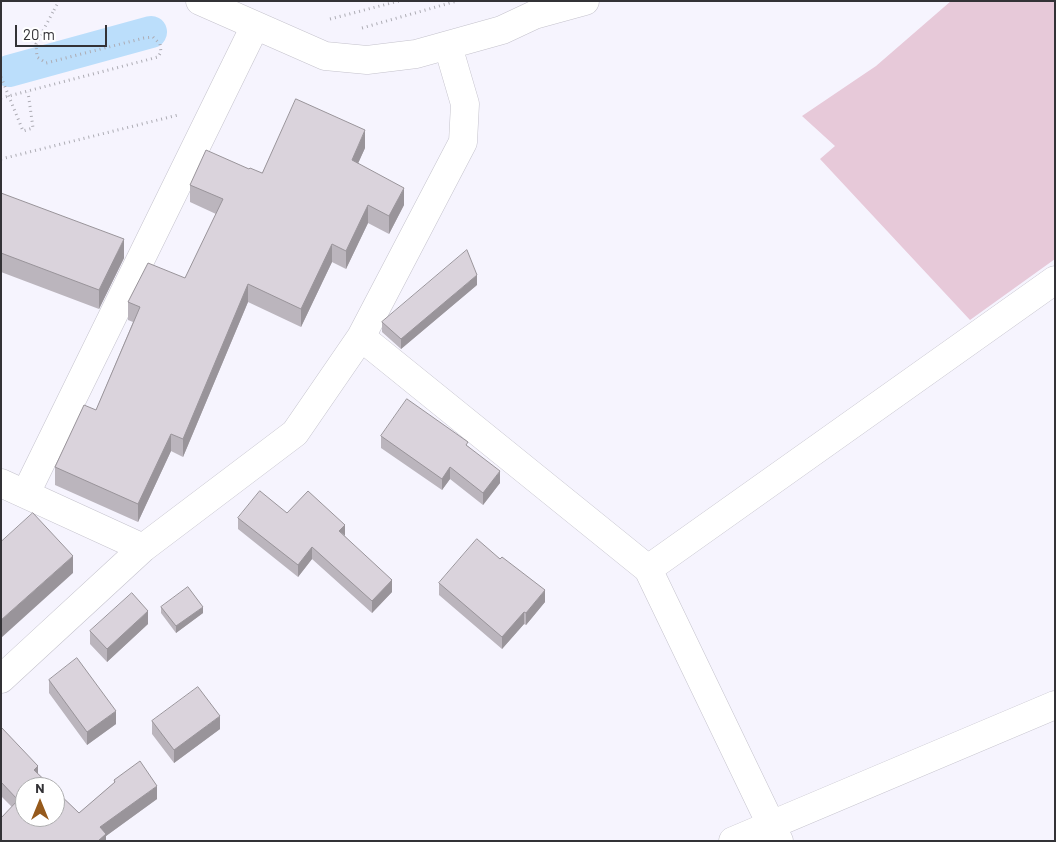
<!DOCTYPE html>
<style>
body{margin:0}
#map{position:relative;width:1056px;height:842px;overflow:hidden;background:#f6f4fe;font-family:Barlow,sans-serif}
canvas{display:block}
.frame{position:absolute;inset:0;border:2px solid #333236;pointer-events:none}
.north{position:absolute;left:15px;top:777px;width:50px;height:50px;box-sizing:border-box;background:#fff;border:1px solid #adadaf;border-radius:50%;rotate:0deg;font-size:14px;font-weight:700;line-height:20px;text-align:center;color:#333236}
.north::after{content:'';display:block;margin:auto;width:18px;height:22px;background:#965a1c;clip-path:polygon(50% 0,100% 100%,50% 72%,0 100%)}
.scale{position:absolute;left:15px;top:25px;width:92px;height:22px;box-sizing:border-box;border:2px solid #333236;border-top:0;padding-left:6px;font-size:15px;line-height:18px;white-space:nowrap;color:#333236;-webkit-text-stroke:4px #fff;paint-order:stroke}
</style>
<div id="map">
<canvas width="1056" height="842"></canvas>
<div class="frame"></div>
<div class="north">N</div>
<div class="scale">20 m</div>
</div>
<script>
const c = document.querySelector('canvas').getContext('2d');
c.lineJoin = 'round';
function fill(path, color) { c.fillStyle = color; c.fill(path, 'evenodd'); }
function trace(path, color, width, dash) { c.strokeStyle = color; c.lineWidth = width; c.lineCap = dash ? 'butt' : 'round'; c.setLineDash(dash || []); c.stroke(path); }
const green = new Path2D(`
 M 951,1 L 1055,1 L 1055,259 L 970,320 L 820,159 L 835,146 L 802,116 L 876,66 Z`);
const canal = new Path2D(`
 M 9,71 L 151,32`);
const path = new Path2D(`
 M 54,10 L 59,1
 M 330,19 L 399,1
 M 362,28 L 457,1
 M 1,77 L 23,131 L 33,128 L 28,92
 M 1,159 L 178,115`);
const minor = new Path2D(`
 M 200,1 L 325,56 L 367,60 L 416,54 L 502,30 L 534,15 L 585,1
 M 361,337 L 648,569 L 779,841
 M 1,483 L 143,548
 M 26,493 L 255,26
 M 648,569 L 1055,280
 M 1,679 L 143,548 L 295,433 L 361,337 L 463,142 L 465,104 L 448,46
 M 733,841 L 1055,705`);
const pathBridge = new Path2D(`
 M 1,98 L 158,57 L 161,52 L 160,44 L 153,37 L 144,38 L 46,63 L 37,57 L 36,44 L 54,10`);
const wall = new Path2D(`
 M 365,148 L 358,163 L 404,205 L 389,234 L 368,223 L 346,269 L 332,262 L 301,327 L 248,302 L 183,457 L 171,451 L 138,522 L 55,485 L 55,467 L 96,410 L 133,322 L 128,320 L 128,302 L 185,278 L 216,214 L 190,202 L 190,185 L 249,169 L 262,173 Z
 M 1,193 L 124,258 L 99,309 L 1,272 Z
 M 477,285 L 401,349 L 382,332 L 382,322 Z
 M 381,436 L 468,446 L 500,483 L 483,505 L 450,479 L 442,490 L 381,448 Z
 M 287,513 L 345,536 L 392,592 L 372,613 L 312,559 L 298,577 L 238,529 L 238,518 Z
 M 439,583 L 545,602 L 526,625 L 524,624 L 502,649 L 439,595 Z
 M 161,607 L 203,613 L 176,633 L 161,613 Z
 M 148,624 L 107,662 L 90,644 L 90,631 Z
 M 49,680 L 116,724 L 87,745 L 49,693 Z
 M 152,721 L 220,729 L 174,763 L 152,734 Z
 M 1,727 L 38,774 L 79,813 L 114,783 L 114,780 L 157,799 L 106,836 L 106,841 L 12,807 L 1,796 Z`);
const shadedWall = new Path2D(`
 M 365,130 L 365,148 L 352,177 L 352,160 Z
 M 404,188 L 404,205 L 389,234 L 389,216 Z
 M 368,205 L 368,223 L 346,269 L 346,251 Z
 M 124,239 L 124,258 L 99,309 L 99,290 Z
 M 332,244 L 332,262 L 301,327 L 301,309 Z
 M 477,275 L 477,285 L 401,349 L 401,339 Z
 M 248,284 L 248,302 L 183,457 L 183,439 Z
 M 171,434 L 171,451 L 138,522 L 138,504 Z
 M 450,467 L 450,479 L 442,490 L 442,479 Z
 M 500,471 L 500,483 L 483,505 L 483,493 Z
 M 345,525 L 345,536 L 339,531 Z
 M 312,547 L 312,559 L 298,577 L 298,565 Z
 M 73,556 L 73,573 L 1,638 L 1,620 Z
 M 392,580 L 392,592 L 372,613 L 372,601 Z
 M 545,590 L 545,602 L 526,625 L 526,613 Z
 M 203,607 L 203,613 L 176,633 L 176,626 Z
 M 148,611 L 148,624 L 107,662 L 107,649 Z
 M 524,612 L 524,624 L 502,649 L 502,637 Z
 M 116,711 L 116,724 L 87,745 L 87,732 Z
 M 220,716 L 220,729 L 174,763 L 174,750 Z
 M 38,766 L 38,780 L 34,770 Z
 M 157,786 L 157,799 L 106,836 L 106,841 L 98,841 L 100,827 Z`);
const building = new Path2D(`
 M 296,99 L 365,130 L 352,160 L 404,188 L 389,216 L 368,205 L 346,251 L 332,244 L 301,309 L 248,284 L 183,439 L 171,434 L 138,504 L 55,467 L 84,405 L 96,410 L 140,307 L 128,302 L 148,263 L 185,278 L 223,199 L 190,185 L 206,150 L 249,169 L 250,168 L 262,173 Z
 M 1,193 L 124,239 L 99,290 L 1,253 Z
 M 467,250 L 477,275 L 401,339 L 382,322 Z
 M 407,399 L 468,442 L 466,445 L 500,471 L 483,493 L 450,467 L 442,479 L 381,436 Z
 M 260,491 L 287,513 L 308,491 L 345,525 L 339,531 L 392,580 L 372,601 L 312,547 L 298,565 L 238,518 Z
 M 33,513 L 73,556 L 1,620 L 1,542 Z
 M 477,539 L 500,559 L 502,557 L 545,590 L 526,613 L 524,612 L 502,637 L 439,583 Z
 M 188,587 L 203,607 L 176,626 L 161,607 Z
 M 132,593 L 148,611 L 107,649 L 90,631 Z
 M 77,658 L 116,711 L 87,732 L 49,680 Z
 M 198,687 L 220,716 L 174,750 L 152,721 Z
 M 1,727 L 38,766 L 34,770 L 52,787 L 25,787 L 25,817 L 55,817 L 55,790 L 79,813 L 115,782 L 114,780 L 140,761 L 157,786 L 100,827 L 106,834 L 98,841 L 1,841 L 1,818 L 18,800 L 1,782 Z`);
fill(green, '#e7c9d9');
trace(canal, '#bbdefb', 32);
trace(minor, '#c4c2cc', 29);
trace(path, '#adacb4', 3, [1, 4]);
trace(minor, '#fff', 28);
trace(pathBridge, '#adacb4', 3, [1, 4]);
fill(wall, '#bbb5bd');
fill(shadedWall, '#99949a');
fill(building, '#dad3dc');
trace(building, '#99949a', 1);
</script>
